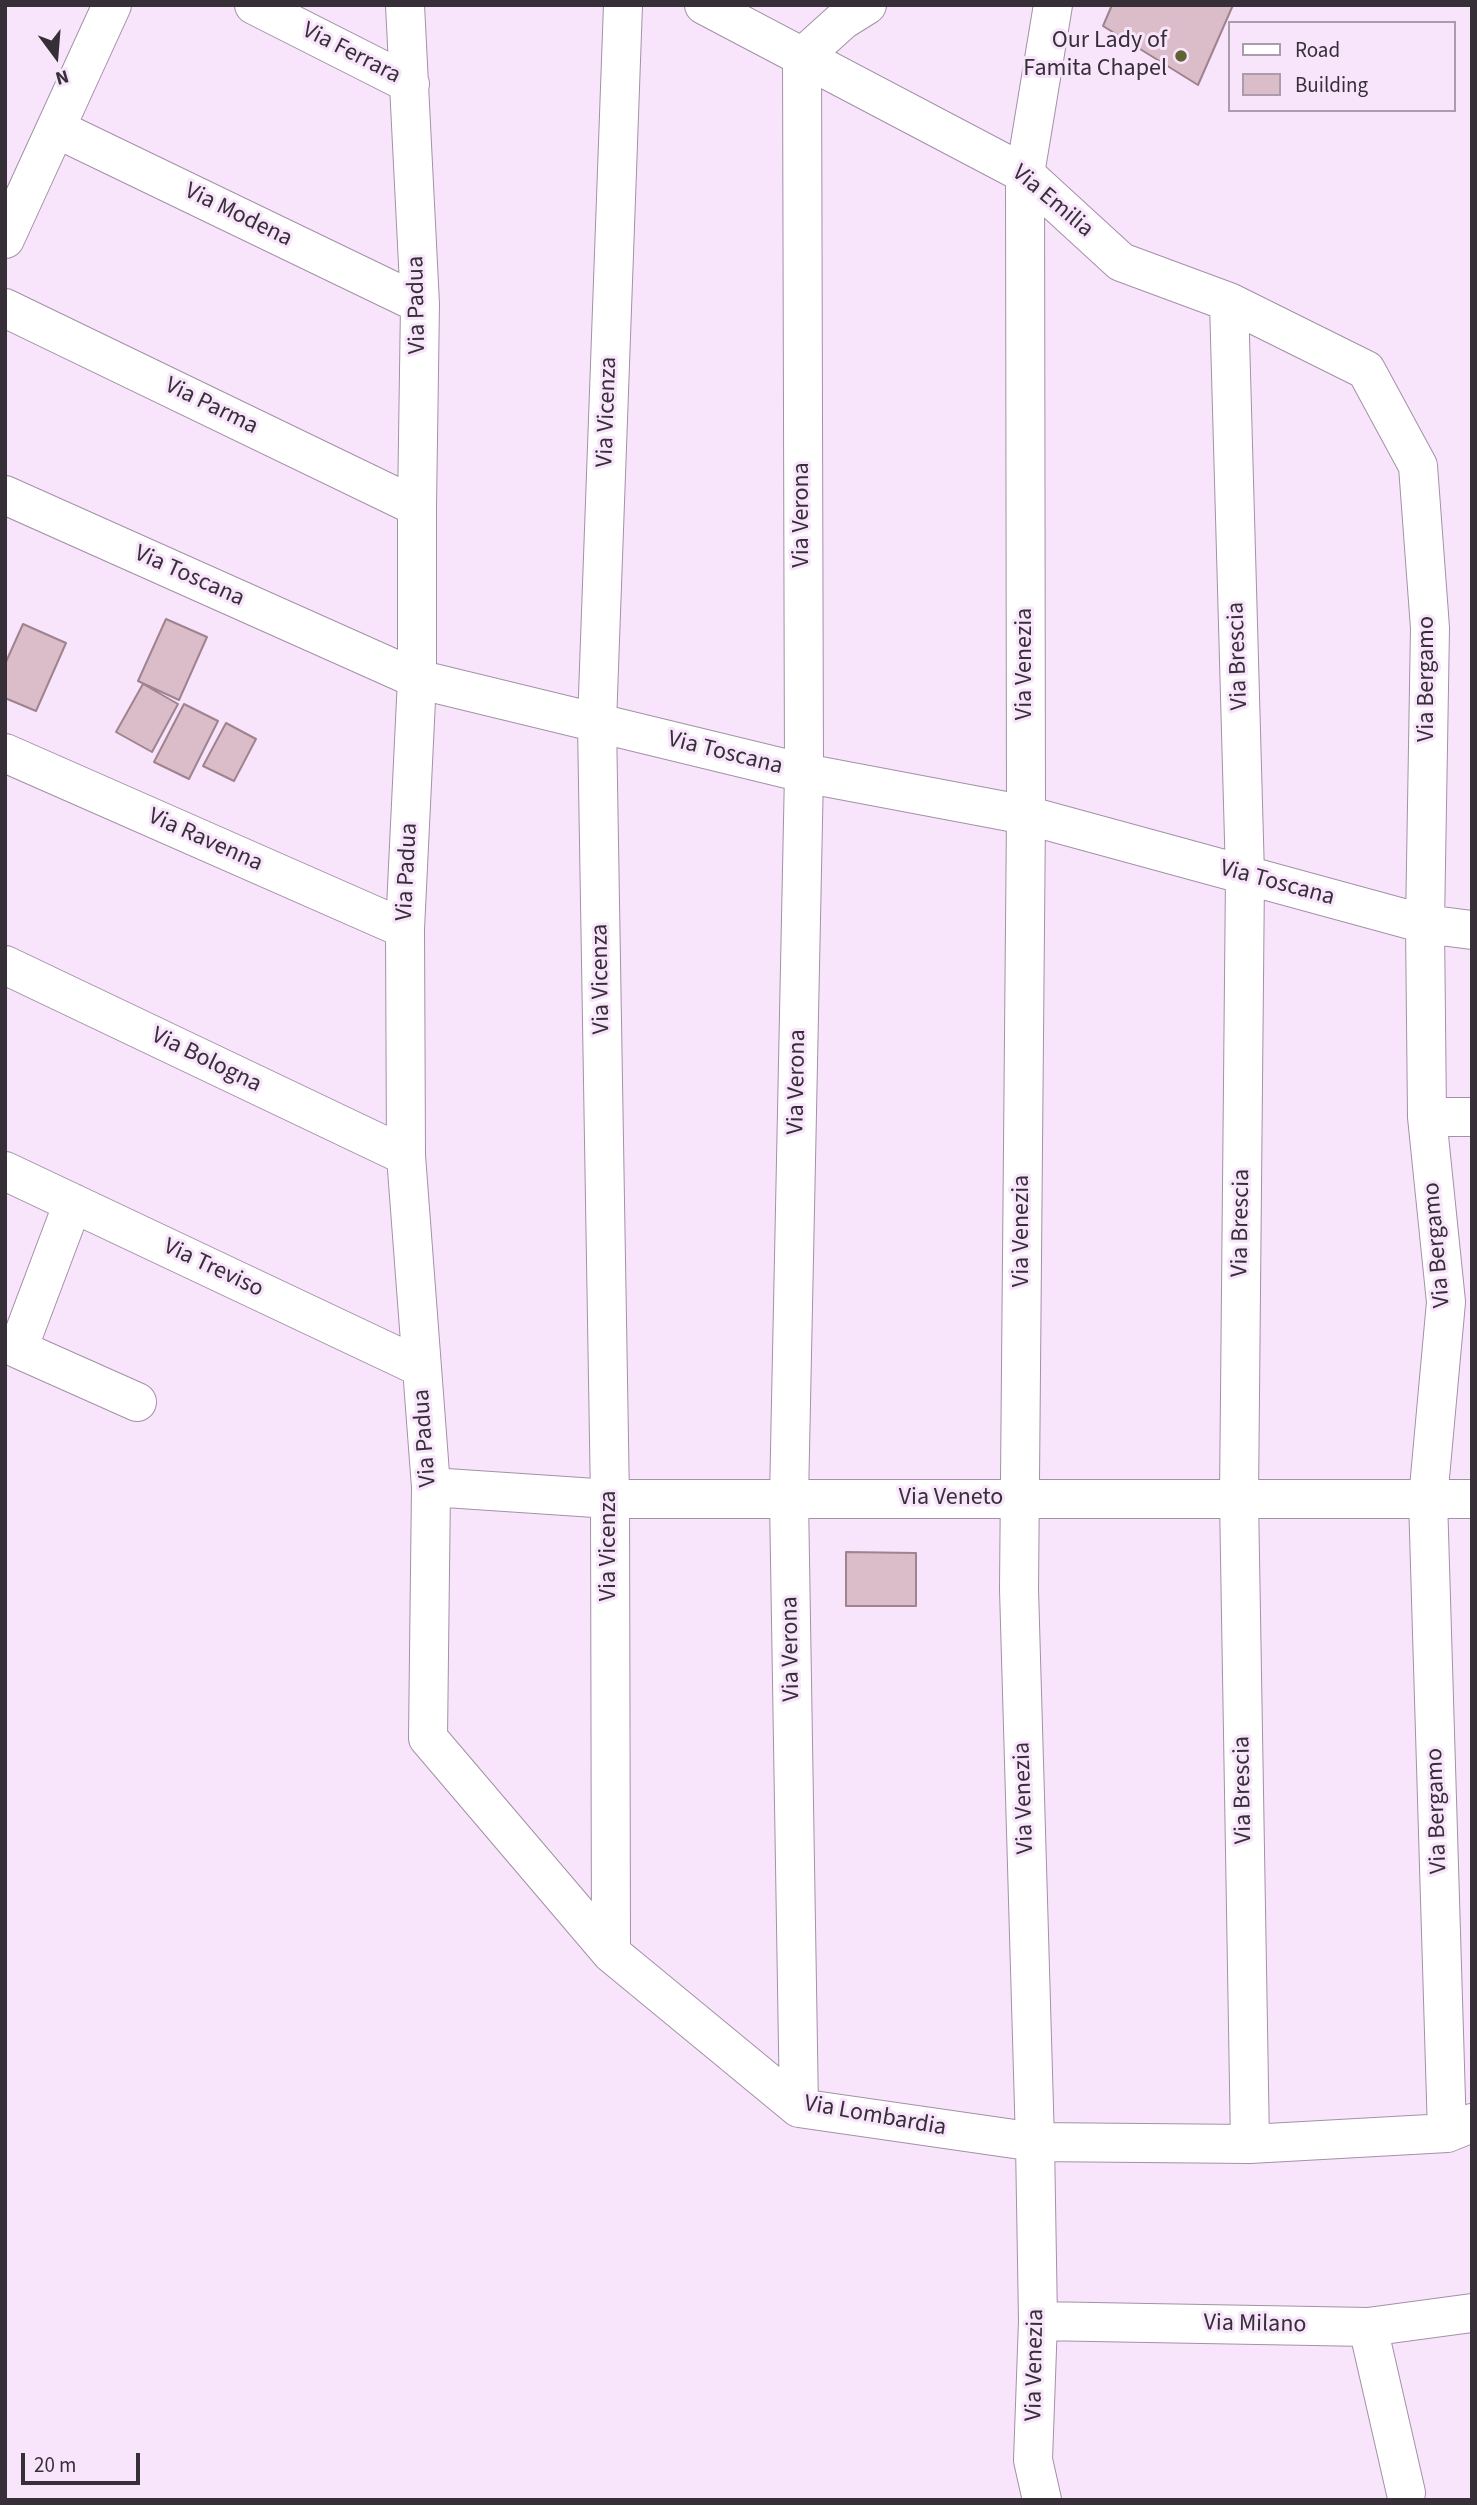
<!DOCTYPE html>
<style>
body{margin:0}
#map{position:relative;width:1477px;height:2505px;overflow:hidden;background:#f8e4fb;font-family:"Source Sans 3",sans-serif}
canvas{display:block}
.frame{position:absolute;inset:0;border:7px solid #372f38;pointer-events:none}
.legend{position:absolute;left:1228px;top:21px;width:228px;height:91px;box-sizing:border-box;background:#f8e4fb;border:2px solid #ab9cad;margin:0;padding:9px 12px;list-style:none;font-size:21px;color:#372f38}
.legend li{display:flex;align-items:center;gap:14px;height:35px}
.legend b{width:35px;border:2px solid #ab9cad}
.north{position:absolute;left:21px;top:21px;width:70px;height:70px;-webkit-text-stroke:5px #f8e4fb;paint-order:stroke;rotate:164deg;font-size:19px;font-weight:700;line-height:28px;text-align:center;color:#372f38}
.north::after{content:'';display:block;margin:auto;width:24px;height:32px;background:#372f38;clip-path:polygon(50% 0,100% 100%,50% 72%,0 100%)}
.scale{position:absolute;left:21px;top:2453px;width:119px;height:32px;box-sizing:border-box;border:4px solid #372f38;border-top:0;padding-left:9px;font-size:21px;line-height:24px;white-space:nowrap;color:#372f38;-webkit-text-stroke:5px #f8e4fb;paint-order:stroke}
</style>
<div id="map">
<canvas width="1477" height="2505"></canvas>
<div class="frame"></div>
<ul class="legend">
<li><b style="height:9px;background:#fff"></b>Road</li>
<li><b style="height:19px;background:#dbbdca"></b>Building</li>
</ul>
<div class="north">N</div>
<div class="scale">20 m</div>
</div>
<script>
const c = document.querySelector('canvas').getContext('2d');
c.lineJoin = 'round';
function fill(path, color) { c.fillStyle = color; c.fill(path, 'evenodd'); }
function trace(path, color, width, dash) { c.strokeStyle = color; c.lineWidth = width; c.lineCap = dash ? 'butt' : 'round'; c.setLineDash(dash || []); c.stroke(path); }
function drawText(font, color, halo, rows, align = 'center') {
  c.font = font + ' "Source Sans 3",sans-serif'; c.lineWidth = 6; c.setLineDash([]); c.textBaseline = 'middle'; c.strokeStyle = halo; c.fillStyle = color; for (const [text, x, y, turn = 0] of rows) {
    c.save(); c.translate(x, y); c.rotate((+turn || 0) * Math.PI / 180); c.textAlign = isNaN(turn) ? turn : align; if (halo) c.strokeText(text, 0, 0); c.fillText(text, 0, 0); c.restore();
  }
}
const building = new Path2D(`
 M 1112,5 L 1233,5 L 1198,85 L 1103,26 Z
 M 166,619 L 207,637 L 179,700 L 138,681 Z
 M 23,624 L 66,643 L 36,711 L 5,698 L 5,664 Z
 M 143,684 L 178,704 L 152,752 L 116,732 Z
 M 184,704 L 218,721 L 189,779 L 154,762 Z
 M 226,723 L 256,739 L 234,781 L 203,766 Z
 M 846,1552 L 916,1553 L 916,1606 L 846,1606 Z`);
const minor = new Path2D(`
 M 254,5 L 410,84
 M 405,5 L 420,304 L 417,507 L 417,679 L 405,929 L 406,1156 L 431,1487 L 428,1738 L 611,1953 L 799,2108 L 1035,2142 L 1250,2144 L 1447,2133 L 1472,2123
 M 704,5 L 1025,174 L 1121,262 L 1229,302 L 1366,370 L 1418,466 L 1430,628 L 1425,924 L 1427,1117 L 1446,1302 L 1428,1499 L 1447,2133
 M 57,129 L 420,304
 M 5,239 L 112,5
 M 1229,302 L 1245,875 L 1239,1498 L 1250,2144
 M 5,308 L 417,507
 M 5,495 L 417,679 L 804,773 L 1026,815 L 1425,924 L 1472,930
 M 5,753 L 405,929
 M 5,965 L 406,1156
 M 1427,1117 L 1472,1117
 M 5,1171 L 420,1367
 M 73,1203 L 18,1349 L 137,1402
 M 431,1487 L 610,1499 L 1472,1499
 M 611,1953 L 610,1499 L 597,723 L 623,5
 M 799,2108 L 789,1499 L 804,773 L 802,57 L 843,20 L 867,5
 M 1038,2321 L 1368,2327 L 1472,2313
 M 1368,2327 L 1406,2493
 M 1042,2500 L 1033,2460 L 1038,2321 L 1035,2142 L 1019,1589 L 1026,815 L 1025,174 L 1053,5`);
const markers = [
 [1181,56,7,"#60622f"]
];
const poiNames = [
 ["Our Lady of",1167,42],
 ["Famita Chapel",1167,70]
];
const streetNames = [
 ["Via Ferrara",351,54,27],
 ["Via Emilia",1052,202,40],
 ["Via Modena",238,216,26],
 ["Via Padua",418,305,-91],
 ["Via Parma",211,407,26],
 ["Via Vicenza",608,412,-88],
 ["Via Verona",803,515,-90],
 ["Via Toscana",189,577,24],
 ["Via Brescia",1239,656,-92],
 ["Via Venezia",1026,664,-90],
 ["Via Bergamo",1428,679,-90],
 ["Via Toscana",725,754,14],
 ["Via Ravenna",205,841,24],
 ["Via Padua",408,872,-87],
 ["Via Toscana",1277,884,15],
 ["Via Vicenza",602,979,-91],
 ["Via Bologna",206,1061,26],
 ["Via Verona",798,1082,-89],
 ["Via Brescia",1242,1223,-89],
 ["Via Venezia",1023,1231,-90],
 ["Via Bergamo",1438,1245,-95],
 ["Via Treviso",213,1269,25],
 ["Via Padua",426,1438,-94],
 ["Via Veneto",951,1499],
 ["Via Vicenza",610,1546,-90],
 ["Via Verona",792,1649,-91],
 ["Via Brescia",1244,1790,-91],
 ["Via Venezia",1025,1798,-92],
 ["Via Bergamo",1438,1811,-92],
 ["Via Lombardia",875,2117,10],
 ["Via Milano",1255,2325,1],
 ["Via Venezia",1036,2365,-89]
];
fill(building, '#dbbdca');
trace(building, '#9f838f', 2);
trace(minor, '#a391a7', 40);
trace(minor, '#fff', 38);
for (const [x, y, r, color] of markers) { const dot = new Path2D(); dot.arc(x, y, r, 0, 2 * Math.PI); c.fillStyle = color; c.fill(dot); trace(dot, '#f8e4fb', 2.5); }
drawText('24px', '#372f38', '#f8e4fb', poiNames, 'right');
drawText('24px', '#372f38', '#f8e4fb', streetNames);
</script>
